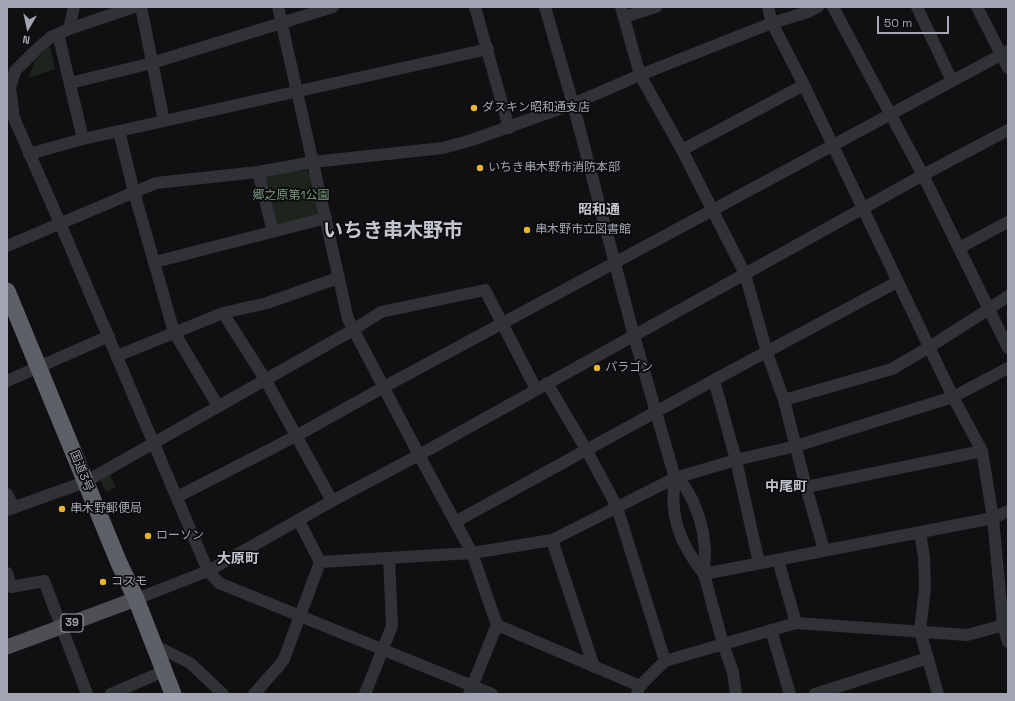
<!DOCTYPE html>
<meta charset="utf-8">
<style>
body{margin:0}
#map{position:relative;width:1015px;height:701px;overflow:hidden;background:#101012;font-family:"Space Grotesk",sans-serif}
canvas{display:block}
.frame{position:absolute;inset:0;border:8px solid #a2a6b2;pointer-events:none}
.north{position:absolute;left:8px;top:8px;width:40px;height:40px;-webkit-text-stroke:3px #0b0b0d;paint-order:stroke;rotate:189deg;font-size:11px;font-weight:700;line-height:16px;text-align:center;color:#a2a6b2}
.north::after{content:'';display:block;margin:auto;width:14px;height:18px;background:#a2a6b2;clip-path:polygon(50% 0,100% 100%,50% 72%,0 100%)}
.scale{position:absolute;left:877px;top:16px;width:72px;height:18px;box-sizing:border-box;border:2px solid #a2a6b2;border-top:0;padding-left:5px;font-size:12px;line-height:14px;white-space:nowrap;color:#a2a6b2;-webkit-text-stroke:3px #0b0b0d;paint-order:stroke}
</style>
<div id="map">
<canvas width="1015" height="701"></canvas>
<div class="frame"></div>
<div class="north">N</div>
<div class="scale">50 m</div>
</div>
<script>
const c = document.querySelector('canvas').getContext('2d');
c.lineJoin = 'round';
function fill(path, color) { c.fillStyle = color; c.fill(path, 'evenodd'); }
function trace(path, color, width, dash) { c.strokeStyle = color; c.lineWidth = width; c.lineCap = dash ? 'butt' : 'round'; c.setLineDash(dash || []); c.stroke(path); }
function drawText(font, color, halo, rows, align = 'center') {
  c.font = font + ' "Space Grotesk","Noto Sans JP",sans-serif'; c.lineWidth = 3.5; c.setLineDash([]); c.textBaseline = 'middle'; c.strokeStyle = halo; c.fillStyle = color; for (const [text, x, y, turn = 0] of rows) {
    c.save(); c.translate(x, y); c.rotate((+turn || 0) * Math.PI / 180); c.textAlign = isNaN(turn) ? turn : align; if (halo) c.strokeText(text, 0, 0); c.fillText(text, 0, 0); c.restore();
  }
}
const green = new Path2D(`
 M 50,46 L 55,69 L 28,78 L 36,59 Z
 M 306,170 L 311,175 L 319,213 L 316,217 L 280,226 L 275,224 L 263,179 L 265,175 Z
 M 110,475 L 116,487 L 106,492 L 100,480 Z`);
const minor = new Path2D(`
 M 134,7 L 69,29 L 51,37 L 38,48 L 15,71 L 10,88 L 14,118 L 60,223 L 208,571 L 219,583 L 492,694
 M 141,7 L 164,121
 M 278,7 L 348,319 L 419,455 L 472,553 L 497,625 L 469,694
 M 475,7 L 509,128
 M 545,7 L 573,104 L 634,336 L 675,478 C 669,516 680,544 704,574
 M 621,7 L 640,75 L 682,150 L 745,274 L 767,353 L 784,400 L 806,487 L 824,550
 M 768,7 L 772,23 L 804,85 L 953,397 L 982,451 L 993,518 L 1003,625 L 1008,642
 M 833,7 L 923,175 L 1008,348
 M 917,7 L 952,81
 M 977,7 L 1008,68
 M 624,17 L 656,7
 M 69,29 L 74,7
 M 58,34 L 83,139
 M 70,83 L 152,63 L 333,7
 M 119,131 L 134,192 L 174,332 L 218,406
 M 682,150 L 804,85
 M 29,154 L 83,139 L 488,49
 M 258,172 L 273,232
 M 7,246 L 156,183 L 258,172 L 313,162 L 443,148 L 472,140 L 573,104 L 640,75 L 772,23 L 808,12 L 818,7
 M 959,248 L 1008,222
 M 155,262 L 326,218
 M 223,313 L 265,379 L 332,501
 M 117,356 L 223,313 L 267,303 L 338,278
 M 714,380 L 736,460 L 759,563
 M 7,381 L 109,336
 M 547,383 L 587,451 L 617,507 L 665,661
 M 784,400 L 892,369 L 931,346 L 989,309 L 1008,296
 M 675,478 L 685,487 L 693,501 L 699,517 L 703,532 L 705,550 L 704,574 L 723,644 L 733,672 L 736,694
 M 806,487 L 982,451
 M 7,494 L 14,507
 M 177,497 L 296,436 L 384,387 L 1008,51
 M 7,510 L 85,482 L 353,330 L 381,312 L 485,290 L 536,389
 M 455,522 L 714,380 L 897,282
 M 920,532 L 924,558 L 925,588 L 920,631 L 938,694
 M 552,540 L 594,667
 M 778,560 L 796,623
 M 320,562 L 472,553 L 552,540 L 675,478 L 736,460 L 796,446 L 953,397 L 1008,368
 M 7,573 L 11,587 L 44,581 L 87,694
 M 704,574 L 993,518 L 1008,511
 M 136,599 L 208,571 L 332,501 L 419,455 L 923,175 L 1008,130
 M 497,625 L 640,686
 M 771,630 L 790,694
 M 154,645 L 190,663 L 223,694
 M 111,694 L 164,671
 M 254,694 L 279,666 L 284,659 L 320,562 L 299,521
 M 365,694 L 392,626 L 389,558
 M 637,694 L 640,686 L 665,661 L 796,623 L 967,635 L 1008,624
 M 815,694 L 928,658`);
const major = new Path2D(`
 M 7,647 L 136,599`);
const highway = new Path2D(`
 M 7,291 L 119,563 L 136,599 L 173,694`);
const markers = [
 [474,108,4,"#e8b531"],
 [480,168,4,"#e8b531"],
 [527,230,4,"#e8b531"],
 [597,368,4,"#e8b531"],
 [62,509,4,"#e8b531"],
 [148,536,4,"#e8b531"],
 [103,582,4,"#e8b531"]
];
const shields = [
 [72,623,22]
];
const shieldNames = [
 ["39",72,623]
];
const poiNames = [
 ["ダスキン昭和通支店",482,108],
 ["いちき串木野市消防本部",488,168],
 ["串木野市立図書館",535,230],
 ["パラゴン",605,368],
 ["串木野郵便局",70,509],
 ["ローソン",156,536],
 ["コスモ",111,582]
];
const parkNames = [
 ["郷之原第1公園",291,196]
];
const streetNames = [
 ["国道3号",81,471,68]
];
const quarterNames = [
 ["昭和通",599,210],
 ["中尾町",786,487],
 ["大原町",238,559]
];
const townNames = [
 ["いちき串木野市",393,232]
];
fill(green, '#1d241e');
trace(minor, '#313236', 12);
trace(major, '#4e4f55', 15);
trace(highway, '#5e6067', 17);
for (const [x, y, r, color] of markers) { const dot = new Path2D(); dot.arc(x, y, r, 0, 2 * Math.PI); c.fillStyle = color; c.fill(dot); trace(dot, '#0b0b0d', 1.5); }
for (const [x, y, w] of shields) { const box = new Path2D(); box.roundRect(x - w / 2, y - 9, w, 18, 3); c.fillStyle = '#0b0b0d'; c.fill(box); trace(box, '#a2a6b2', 1); }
drawText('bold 11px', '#a2a6b2', null, shieldNames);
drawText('12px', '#a2a6b2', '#0b0b0d', poiNames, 'left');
drawText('12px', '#7a9c7e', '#0b0b0d', parkNames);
drawText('12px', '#a2a6b2', '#0b0b0d', streetNames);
drawText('bold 14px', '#c3c5ce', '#0b0b0d', quarterNames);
drawText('bold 20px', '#c3c5ce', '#0b0b0d', townNames);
</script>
